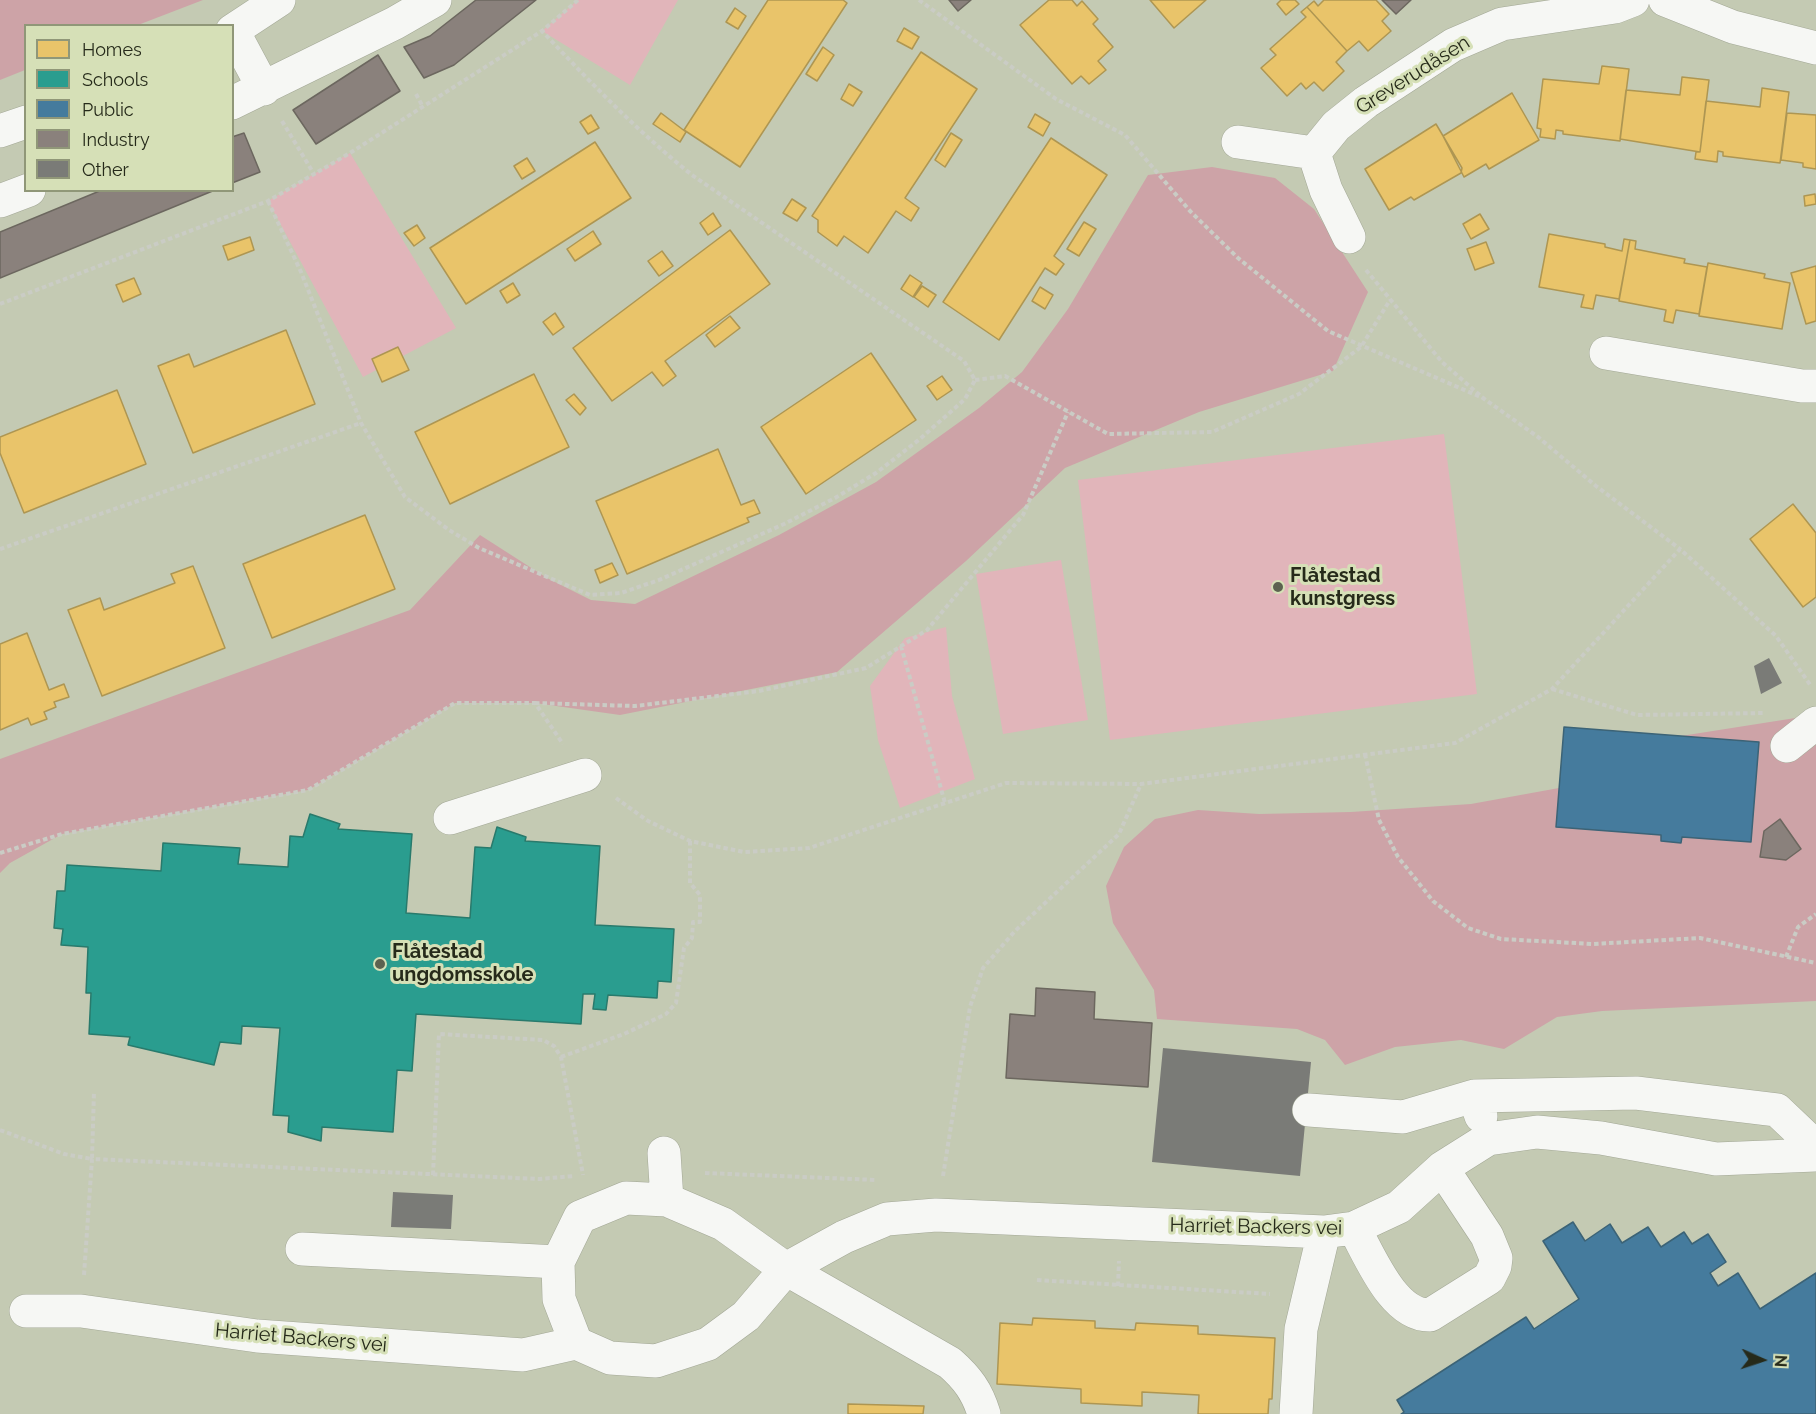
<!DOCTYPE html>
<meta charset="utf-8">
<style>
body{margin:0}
#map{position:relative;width:1816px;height:1414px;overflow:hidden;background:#c4cab3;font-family:Raleway,sans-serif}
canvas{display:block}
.legend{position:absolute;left:24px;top:24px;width:210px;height:168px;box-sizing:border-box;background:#d6e0b7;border:2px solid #909778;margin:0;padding:8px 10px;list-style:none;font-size:18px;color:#262a1a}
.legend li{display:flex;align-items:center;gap:12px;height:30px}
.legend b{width:30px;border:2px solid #909778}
.north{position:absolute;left:1732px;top:1330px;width:60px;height:60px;-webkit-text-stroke:4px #d6e0b7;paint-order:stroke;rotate:93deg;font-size:16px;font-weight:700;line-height:24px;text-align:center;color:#262a1a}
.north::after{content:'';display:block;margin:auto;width:21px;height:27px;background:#262a1a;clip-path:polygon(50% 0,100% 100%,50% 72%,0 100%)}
</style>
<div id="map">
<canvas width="1816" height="1414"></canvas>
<ul class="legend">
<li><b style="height:16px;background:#e9c46a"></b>Homes</li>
<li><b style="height:16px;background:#2a9d8f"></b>Schools</li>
<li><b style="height:16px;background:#457b9d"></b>Public</li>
<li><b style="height:16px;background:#8a817c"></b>Industry</li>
<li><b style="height:16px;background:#7a7b77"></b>Other</li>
</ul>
<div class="north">N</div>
</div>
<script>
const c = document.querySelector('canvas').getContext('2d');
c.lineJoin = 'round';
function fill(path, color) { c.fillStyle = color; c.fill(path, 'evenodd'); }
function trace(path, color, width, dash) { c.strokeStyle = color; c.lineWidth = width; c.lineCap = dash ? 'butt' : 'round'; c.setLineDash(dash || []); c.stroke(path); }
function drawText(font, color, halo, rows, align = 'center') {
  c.font = font + ' Raleway,sans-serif'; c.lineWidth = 6; c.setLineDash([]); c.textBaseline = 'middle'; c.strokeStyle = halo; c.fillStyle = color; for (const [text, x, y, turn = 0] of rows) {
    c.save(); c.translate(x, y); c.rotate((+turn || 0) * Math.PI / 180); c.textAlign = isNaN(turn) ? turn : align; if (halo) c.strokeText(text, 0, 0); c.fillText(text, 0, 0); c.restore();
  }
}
const green = new Path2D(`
 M 578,0 L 678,0 L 630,85 L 542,31 Z
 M 350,153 L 456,328 L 363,377 L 268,201 Z
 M 1444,434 L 1477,694 L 1110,740 L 1078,480 Z
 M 1061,560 L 1088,720 L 1003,734 L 976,574 Z
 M 946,627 L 952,696 L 975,779 L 900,808 L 878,740 L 870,686 L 905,638 Z`);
const forest = new Path2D(`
 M 0,0 L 203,0 L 138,25 L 26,26 L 25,70 L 0,80 Z
 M 1212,167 L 1275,178 L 1314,209 L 1368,292 L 1333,371 L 1199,412 L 1065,468 L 966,561 L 837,672 L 620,715 L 535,703 L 455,703 L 308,790 L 62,834 L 10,863 L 0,873 L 0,759 L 410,610 L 480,535 L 547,578 L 591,600 L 635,604 L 779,535 L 876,482 L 979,408 L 1022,372 L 1068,309 L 1148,175 Z
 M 1808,716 L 1816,717 L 1816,1001 L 1602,1011 L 1557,1017 L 1504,1049 L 1461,1040 L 1395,1047 L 1345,1065 L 1325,1040 L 1297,1029 L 1157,1019 L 1154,990 L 1113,923 L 1106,886 L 1124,847 L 1155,819 L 1198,810 L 1259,814 L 1351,812 L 1471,804 L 1570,786 L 1681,736 Z`);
const homes = new Path2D(`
 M 768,0 L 843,0 L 847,3 L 740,167 L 684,130 Z
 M 1049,0 L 1072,0 L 1077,6 L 1082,1 L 1098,19 L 1093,24 L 1113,47 L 1098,61 L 1106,70 L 1089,84 L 1081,76 L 1072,84 L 1020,25 Z
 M 1150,0 L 1206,0 L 1174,28 Z
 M 1281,0 L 1295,0 L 1299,4 L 1286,15 L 1277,4 Z
 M 1324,0 L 1376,0 L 1389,14 L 1382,21 L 1391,31 L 1368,51 L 1359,41 L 1347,51 L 1307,7 L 1314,1 L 1318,6 Z
 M 1307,7 L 1347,51 L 1336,62 L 1344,71 L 1323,91 L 1314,82 L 1306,89 L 1301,83 L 1287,96 L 1261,68 L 1276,55 L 1270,49 L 1306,17 L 1301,12 Z
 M 735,8 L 746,16 L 738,29 L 726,22 Z
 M 904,28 L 919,37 L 912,49 L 897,41 Z
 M 823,47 L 834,55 L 817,81 L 806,74 Z
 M 921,52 L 977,89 L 905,198 L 919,208 L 911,221 L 896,211 L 868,253 L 844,236 L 837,246 L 818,232 L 818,220 L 812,216 Z
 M 1602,66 L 1629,69 L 1620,141 L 1563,134 L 1563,131 L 1556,130 L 1555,139 L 1540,137 L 1541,129 L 1537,128 L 1543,79 L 1599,84 Z
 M 1682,77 L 1709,80 L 1700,152 L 1620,139 L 1626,90 L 1680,95 Z
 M 849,84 L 862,92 L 853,106 L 841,99 Z
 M 1762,88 L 1789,92 L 1780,163 L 1723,156 L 1723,152 L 1718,151 L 1717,162 L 1695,159 L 1696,152 L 1700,152 L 1706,101 L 1760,107 Z
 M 1512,93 L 1539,140 L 1489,169 L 1486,164 L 1464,177 L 1443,136 Z
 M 661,113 L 686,132 L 680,142 L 653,124 Z
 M 1787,113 L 1816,115 L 1816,169 L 1803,167 L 1803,163 L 1781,160 Z
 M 1035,114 L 1050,123 L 1043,136 L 1028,127 Z
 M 591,115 L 599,128 L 588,134 L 580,122 Z
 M 1436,124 L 1462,168 L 1461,173 L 1414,200 L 1411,197 L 1389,210 L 1365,169 Z
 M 951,133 L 962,140 L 945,167 L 935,160 Z
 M 1051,138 L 1107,175 L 1054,256 L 1064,264 L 1056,275 L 1045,268 L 999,340 L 943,302 Z
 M 595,142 L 631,198 L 466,304 L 430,248 Z
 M 527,158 L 535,171 L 522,179 L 514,166 Z
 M 1815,194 L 1816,204 L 1805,206 L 1804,196 Z
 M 792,199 L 806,208 L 797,221 L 783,213 Z
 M 713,213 L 721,226 L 708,235 L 700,223 Z
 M 1480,214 L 1489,229 L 1471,239 L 1463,224 Z
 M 1084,222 L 1096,229 L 1079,256 L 1067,249 Z
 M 417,225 L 425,238 L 414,246 L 404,233 Z
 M 730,230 L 770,284 L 665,361 L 676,376 L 663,386 L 652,372 L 612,401 L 573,348 Z
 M 593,231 L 601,244 L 575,261 L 567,249 Z
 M 1549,234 L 1605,244 L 1605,247 L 1622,251 L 1624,239 L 1630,240 L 1619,299 L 1596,295 L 1593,309 L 1581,307 L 1584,295 L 1539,287 Z
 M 250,237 L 254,250 L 228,260 L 223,246 Z
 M 1630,240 L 1636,241 L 1635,249 L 1685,259 L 1684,263 L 1707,267 L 1699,314 L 1676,310 L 1673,323 L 1664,321 L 1666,310 L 1619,301 Z
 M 1486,242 L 1494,263 L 1475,270 L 1467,249 Z
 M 662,251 L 673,266 L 659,276 L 648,261 Z
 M 1708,263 L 1765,274 L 1764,278 L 1790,283 L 1782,329 L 1699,316 Z
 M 1816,266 L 1816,321 L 1806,324 L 1791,273 Z
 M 910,275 L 922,283 L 913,297 L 901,289 Z
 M 134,278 L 141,294 L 123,302 L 116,285 Z
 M 513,283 L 520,295 L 507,303 L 500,291 Z
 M 922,286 L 936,295 L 928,307 L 914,297 Z
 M 1040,287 L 1053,295 L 1045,309 L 1032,301 Z
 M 555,313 L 564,327 L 553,335 L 543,322 Z
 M 730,316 L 740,328 L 715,347 L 706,335 Z
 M 286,330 L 315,404 L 193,453 L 158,366 L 189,354 L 194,367 Z
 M 398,347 L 409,370 L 382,382 L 372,359 Z
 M 871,353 L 916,420 L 806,494 L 761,427 Z
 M 534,374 L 569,447 L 450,504 L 415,432 Z
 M 942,376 L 952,390 L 937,400 L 927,386 Z
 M 117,390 L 146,464 L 24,513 L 0,453 L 0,437 Z
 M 574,394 L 586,408 L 580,415 L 566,400 Z
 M 718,449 L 741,505 L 754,500 L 760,513 L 747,518 L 749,522 L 627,574 L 596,501 Z
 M 1793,504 L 1816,533 L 1816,597 L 1803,607 L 1750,539 Z
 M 365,515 L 395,589 L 272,638 L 243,564 Z
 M 612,563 L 618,575 L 600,583 L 595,570 Z
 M 193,566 L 225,648 L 102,696 L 68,610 L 100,598 L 104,610 L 175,583 L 171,574 Z
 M 27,633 L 49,690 L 64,684 L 69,697 L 54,702 L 56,707 L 44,712 L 47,719 L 31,725 L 28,718 L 0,730 L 0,644 Z
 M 1033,1318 L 1095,1321 L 1095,1328 L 1135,1330 L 1136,1323 L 1198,1326 L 1198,1334 L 1275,1338 L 1272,1399 L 1269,1399 L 1268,1414 L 1198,1414 L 1199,1395 L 1142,1392 L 1142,1406 L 1081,1403 L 1081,1389 L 997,1384 L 1000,1323 L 1032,1325 Z
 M 848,1404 L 924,1406 L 923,1414 L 848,1414 Z`);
const schools = new Path2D(`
 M 310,814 L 340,824 L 338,829 L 412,834 L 406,913 L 470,918 L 475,847 L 491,848 L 497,827 L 526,837 L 525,841 L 600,846 L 595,925 L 674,929 L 671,982 L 658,981 L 657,998 L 608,995 L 606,1010 L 593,1009 L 595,994 L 583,994 L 581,1024 L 416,1014 L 412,1071 L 397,1070 L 393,1132 L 322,1127 L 321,1141 L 288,1132 L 289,1116 L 273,1115 L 280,1028 L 242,1026 L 241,1044 L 220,1042 L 214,1065 L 128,1045 L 130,1037 L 89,1034 L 91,993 L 86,993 L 88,947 L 61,945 L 63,929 L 54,928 L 57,891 L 65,891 L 67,865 L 161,871 L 163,843 L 240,848 L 238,864 L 288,867 L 290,836 L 303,837 Z`);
const public = new Path2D(`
 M 1564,727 L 1759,742 L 1751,842 L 1682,837 L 1681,843 L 1661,841 L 1661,835 L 1556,827 Z
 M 1573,1222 L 1585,1241 L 1610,1224 L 1622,1243 L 1648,1227 L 1661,1247 L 1684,1232 L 1692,1244 L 1708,1234 L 1726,1262 L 1710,1273 L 1718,1286 L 1738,1273 L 1760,1309 L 1816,1273 L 1816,1414 L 1401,1414 L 1404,1412 L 1397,1400 L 1526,1317 L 1534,1329 L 1579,1299 L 1543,1241 Z`);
const industry = new Path2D(`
 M 476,0 L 536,0 L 454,65 L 424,78 L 404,47 L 430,36 Z
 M 949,0 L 971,0 L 958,11 Z
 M 1382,0 L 1411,0 L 1396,14 Z
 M 378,55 L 400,91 L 316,144 L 293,110 Z
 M 244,133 L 260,172 L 232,183 L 232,137 Z
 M 102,190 L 215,190 L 0,278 L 0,232 Z
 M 1780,819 L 1801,849 L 1786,860 L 1760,857 L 1764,831 Z
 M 1036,988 L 1095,992 L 1094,1019 L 1152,1023 L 1148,1087 L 1006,1078 L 1010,1014 L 1035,1016 Z`);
const building = new Path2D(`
 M 1769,658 L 1782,683 L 1761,694 L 1754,666 Z
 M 1163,1048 L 1311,1062 L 1300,1176 L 1152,1162 Z
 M 393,1192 L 453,1195 L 451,1229 L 391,1227 Z`);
const path = new Path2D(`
 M 919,0 L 1056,99 L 1125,135 L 1190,211 L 1238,258 L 1328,331 L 1483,398
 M 416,94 L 423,107
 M 282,121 L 314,174
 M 268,201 L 301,272 L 361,423 L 405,497 L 449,530 L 479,548 L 590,595 L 621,593 L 659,580 L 784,524 L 835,498 L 876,473 L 920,439 L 965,399 L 975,380 L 964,361 L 692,175 C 637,131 590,82 542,31
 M 1366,270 L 1442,362 L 1483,398 L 1538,437 L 1596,486 L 1680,549
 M 0,304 L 268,201 L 350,153 L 542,31 L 578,0
 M 975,380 L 1005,376 L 1108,434 L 1212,432 L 1299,394 L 1361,347 L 1390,300
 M 0,549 L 361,423
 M 901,646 L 945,803
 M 1552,689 L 1637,715 L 1764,713
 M 535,703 L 635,706 L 759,691 L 866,668 L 927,630 L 1023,515 L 1068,412
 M 1365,754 L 1379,820 L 1398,857 L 1433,901 L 1468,928 L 1501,939 L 1593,944 L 1700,938 L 1816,963
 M 616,798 L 648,821 L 690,841 L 744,852 L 809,848 L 1006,783 L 1141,784 L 1455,743 L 1552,689 L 1680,549 L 1776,636 L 1811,686
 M 0,853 L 62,834 L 308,790 L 455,703 L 535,703 L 563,744
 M 1786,957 L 1798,927 L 1816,914
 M 561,1057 L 624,1034 L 666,1014 L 676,1003 L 684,948 L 692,938 L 693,922 L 700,922 L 700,895 L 690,883 L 690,841
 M 0,1130 L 64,1154 L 92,1159 L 94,1091
 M 705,1173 L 877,1180
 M 433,1175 L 439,1034 L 543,1040 L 554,1046 L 561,1057 L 583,1175
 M 943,1176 L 970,1007 L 983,968 L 1015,931 L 1119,834 L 1141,784
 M 84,1275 L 92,1159 L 539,1179 L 574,1176
 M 1037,1280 L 1270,1294
 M 1118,1286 L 1119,1261`);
const minor = new Path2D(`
 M 1665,0 L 1733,27 L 1816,48
 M 232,31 L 279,0
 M 233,31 L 264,89
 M 232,103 L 395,23 L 435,0
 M 0,131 L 26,122
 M 1238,142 L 1314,153
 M 1314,153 L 1336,126 L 1366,102 L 1453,45 L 1502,24 L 1615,7 L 1633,0
 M 1314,153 L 1326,190 L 1349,237
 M 0,201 L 29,190
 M 1606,353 L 1802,386 L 1816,386
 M 1787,746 L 1816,723
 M 450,818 L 585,775
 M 1474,1096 L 1636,1093 L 1777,1110 L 1816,1147
 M 1309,1110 L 1403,1117 L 1474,1096 L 1481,1116
 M 664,1153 L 667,1200
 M 1354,1228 C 1370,1256 1393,1316 1430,1315 L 1489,1278 L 1495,1266 L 1496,1258 L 1487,1236 L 1442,1168
 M 302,1249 L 558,1262
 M 26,1311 L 81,1311 L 257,1336 L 523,1355 L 576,1343
 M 984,1414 C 977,1391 967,1378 950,1363 L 786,1269 L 723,1224 L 667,1200 L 626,1198 L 580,1217 L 558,1262 L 559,1299 L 576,1343 L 610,1358 L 656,1361 L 708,1344 L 746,1316 L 786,1269 L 844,1237 L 887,1219 L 936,1215 L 1324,1232 L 1354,1228 L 1399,1207 L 1442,1168 L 1488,1139 L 1537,1132 L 1601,1138 L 1716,1159 L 1816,1155
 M 1296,1414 L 1301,1329 L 1324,1232`);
const markers = [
 [1278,587,6,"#5d6250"],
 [380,964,6,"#5d6250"]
];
const streetNames = [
 ["Greverudåsen",1413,75,-32],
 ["Harriet Backers vei",1256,1227,1],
 ["Harriet Backers vei",301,1338,5]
];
const poiNames = [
 ["Flåtestad",1290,576],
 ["kunstgress",1290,599],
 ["Flåtestad",392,952],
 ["ungdomsskole",392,975]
];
fill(green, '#e1b5ba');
fill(forest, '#cda3a7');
fill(homes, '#e9c46a');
trace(homes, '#ae9652', 1.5);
fill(schools, '#2a9d8f');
trace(schools, '#297a6c', 1.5);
fill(public, '#457b9d');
trace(public, '#3c6376', 1.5);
fill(industry, '#8a817c');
trace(industry, '#6c675f', 1.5);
fill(building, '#7a7b77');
trace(minor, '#a2a795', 34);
trace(path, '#caccc5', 4, [4.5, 3]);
trace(minor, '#f6f7f4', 33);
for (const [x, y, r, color] of markers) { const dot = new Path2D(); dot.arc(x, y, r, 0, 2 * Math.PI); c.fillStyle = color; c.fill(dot); trace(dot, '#d6e0b7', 2); }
drawText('20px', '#262a1a', '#d6e0b7', streetNames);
drawText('bold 20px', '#262a1a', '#d6e0b7', poiNames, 'left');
</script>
